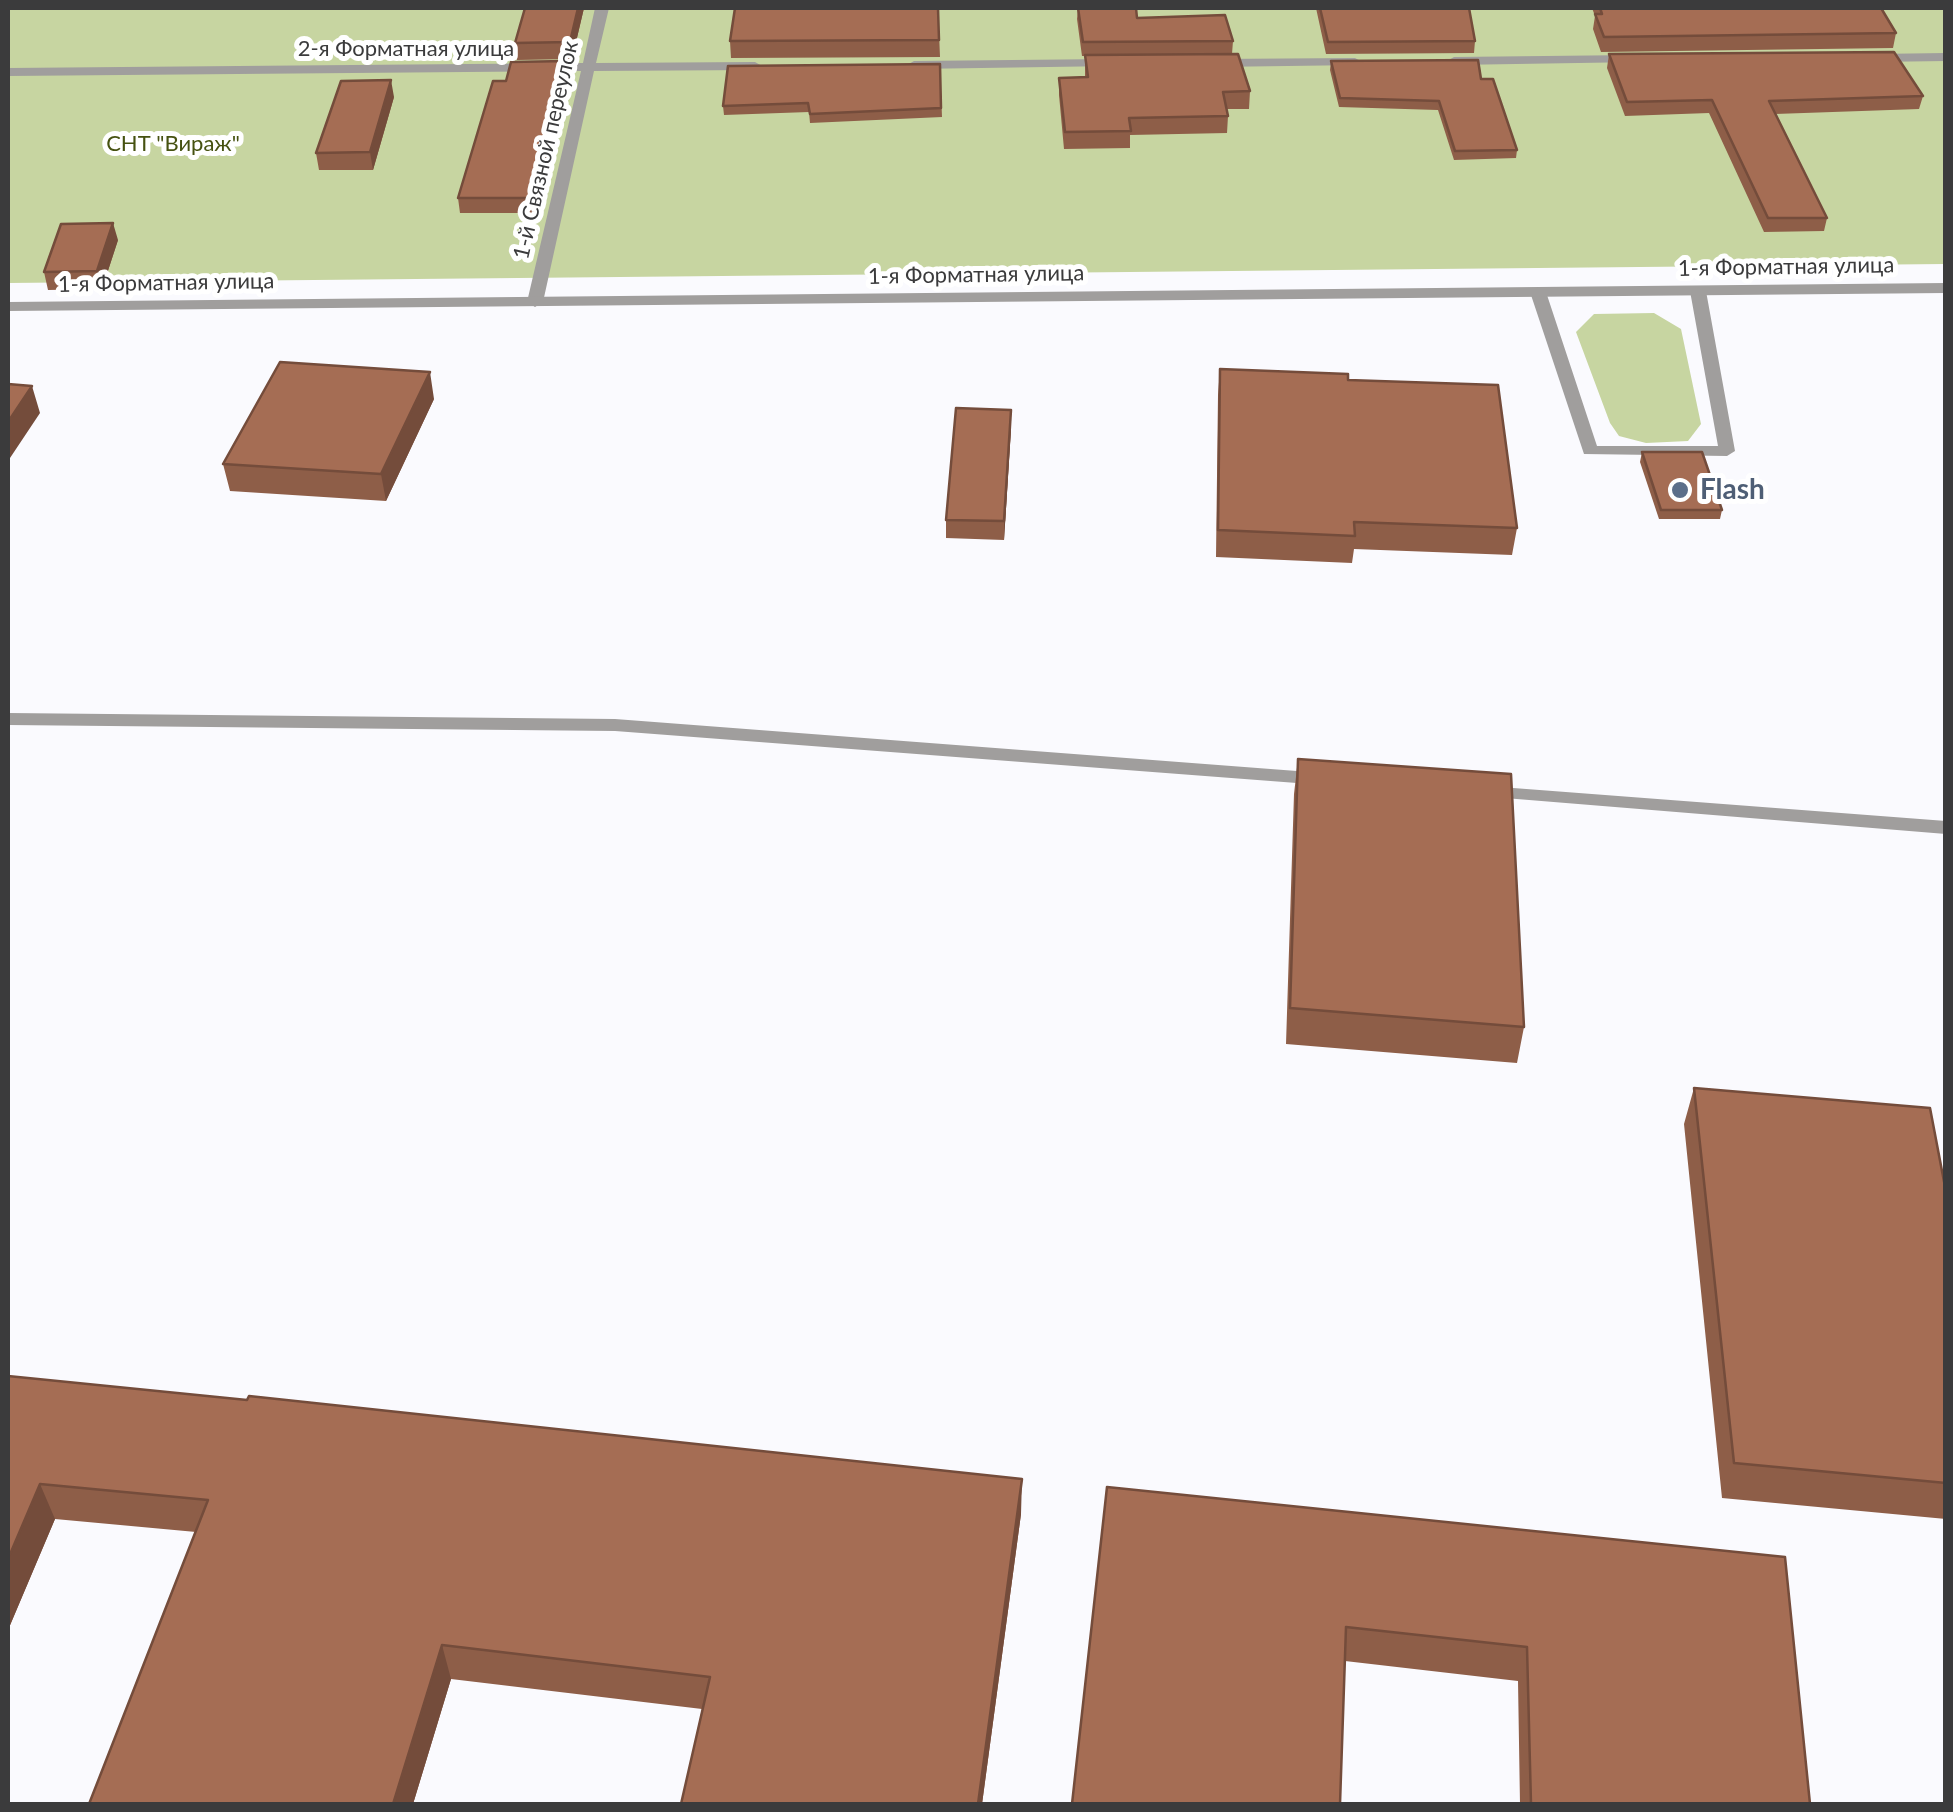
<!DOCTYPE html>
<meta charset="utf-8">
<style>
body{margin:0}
#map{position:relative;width:1953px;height:1812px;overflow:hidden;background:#fafafe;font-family:Lato,sans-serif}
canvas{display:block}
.frame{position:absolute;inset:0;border:10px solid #3b3b3c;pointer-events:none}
</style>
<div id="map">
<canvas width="1953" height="1812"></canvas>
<div class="frame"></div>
</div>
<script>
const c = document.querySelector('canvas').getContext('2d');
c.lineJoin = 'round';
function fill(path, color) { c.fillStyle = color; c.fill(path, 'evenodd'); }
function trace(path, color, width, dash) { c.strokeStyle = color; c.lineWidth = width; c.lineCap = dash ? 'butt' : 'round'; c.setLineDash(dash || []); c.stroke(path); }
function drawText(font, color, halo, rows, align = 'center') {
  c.font = font + ' Lato,sans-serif'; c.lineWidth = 10; c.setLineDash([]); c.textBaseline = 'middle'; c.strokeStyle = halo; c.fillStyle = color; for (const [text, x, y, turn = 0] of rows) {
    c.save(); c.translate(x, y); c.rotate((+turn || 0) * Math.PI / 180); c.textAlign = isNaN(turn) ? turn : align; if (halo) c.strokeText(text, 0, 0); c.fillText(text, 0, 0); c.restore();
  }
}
const green = new Path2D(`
 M 8,8 L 1945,8 L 1945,264 L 8,283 Z
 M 1654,313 L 1681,329 L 1701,424 L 1688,441 L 1646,443 L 1619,436 L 1610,423 L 1576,332 L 1594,314 Z`);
const service = new Path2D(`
 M 595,8 L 609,8 L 596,63 L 755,62 L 762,66 L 755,70 L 594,71 L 543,302 L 535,307 L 527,302 L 581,71 L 8,76 L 8,68 L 583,63 Z
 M 1946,53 L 1946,61 L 1874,62 L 1867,58 L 1874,54 Z
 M 1635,55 L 1642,59 L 1640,62 L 1454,65 L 1447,61 L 1454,57 Z
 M 1355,58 L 1362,62 L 1360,65 L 1214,67 L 1207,63 L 1214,59 Z
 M 1110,59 L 1115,60 L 1115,66 L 914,69 L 907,65 L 914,61 Z
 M 1698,286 L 1706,291 L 1735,451 L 1727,456 L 1584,454 L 1530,292 L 1538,287 L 1546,292 L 1597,446 L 1718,446 L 1690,291 Z`);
const minor = new Path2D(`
 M 8,713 L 615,719 L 1323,773 L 1333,779 L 1323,785 L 615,731 L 8,725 Z
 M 1487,786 L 1946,821 L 1946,834 L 1480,796 L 1477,792 L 1480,788 Z`);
const tertiary = new Path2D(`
 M 1946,283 L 1946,293 L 8,311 L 8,302 Z`);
const wall = new Path2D(`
 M 525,8 L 584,8 L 572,59 L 517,60 L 515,43 Z
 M 938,8 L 940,57 L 731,58 L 730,41 Z
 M 1078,8 L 1137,18 L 1233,41 L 1232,54 L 1250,91 L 1249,109 L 1226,109 L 1228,116 L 1227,133 L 1130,135 L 1130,148 L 1064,149 L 1059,95 L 1059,78 L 1085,77 L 1085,56 L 1082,56 L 1077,19 Z
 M 1316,8 L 1469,8 L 1475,41 L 1474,53 L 1326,54 Z
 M 1592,8 L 1881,8 L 1896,33 L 1893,48 L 1601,52 L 1593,29 L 1595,16 Z
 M 1609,54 L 1923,96 L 1919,109 L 1775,114 L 1827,218 L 1824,231 L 1764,232 L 1709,113 L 1625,116 L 1607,68 Z
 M 566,61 L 568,76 L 535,213 L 460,213 L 458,198 L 506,81 Z
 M 1331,61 L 1481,79 L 1517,150 L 1516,158 L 1454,160 L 1438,110 L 1339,107 L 1330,70 Z
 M 940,64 L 942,117 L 810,123 L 809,112 L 724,115 L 723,106 Z
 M 394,97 L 373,170 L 319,170 L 316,153 Z
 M 118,240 L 102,289 L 48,290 L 44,272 Z
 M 1220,369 L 1348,380 L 1517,528 L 1512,555 L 1354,549 L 1352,563 L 1216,557 L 1218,395 Z
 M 434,399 L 386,501 L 230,491 L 223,464 Z
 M 1011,428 L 1004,540 L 946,538 L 946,520 Z
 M 1642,452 L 1722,510 L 1720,519 L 1659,519 L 1640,462 Z
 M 1298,759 L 1524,1027 L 1517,1063 L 1286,1044 L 1294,794 Z
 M 1694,1088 L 1946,1192 L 1946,1519 L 1722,1498 L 1684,1124 Z
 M 8,1376 L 1021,1514 L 982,1804 L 681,1804 L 702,1709 L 451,1679 L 413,1804 L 89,1804 L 196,1532 L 55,1519 L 8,1630 Z
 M 1107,1487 L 1785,1557 L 1810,1804 L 1520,1804 L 1518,1681 L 1345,1661 Z`);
const shadedWall = new Path2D(`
 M 578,8 L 584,8 L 572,59 L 570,42 Z
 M 566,61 L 568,76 L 535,213 L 533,198 Z
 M 391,80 L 394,97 L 373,170 L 370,152 Z
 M 113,223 L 118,240 L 102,289 L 97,271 Z
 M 430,372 L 434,399 L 386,501 L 381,474 Z
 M 32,386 L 40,413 L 8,461 L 8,422 Z
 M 1011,410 L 1011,428 L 1004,540 L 1004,521 Z
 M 1022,1479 L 1021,1514 L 982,1804 L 978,1804 Z
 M 40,1484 L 55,1519 L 8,1630 L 8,1559 Z
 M 442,1645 L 451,1679 L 413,1804 L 393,1804 Z`);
const building = new Path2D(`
 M 525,8 L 578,8 L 570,42 L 515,43 Z
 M 735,8 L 938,8 L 939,40 L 730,41 Z
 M 1078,8 L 1136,8 L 1137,18 L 1225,15 L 1233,41 L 1083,42 Z
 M 1320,8 L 1469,8 L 1475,41 L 1328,42 Z
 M 1600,8 L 1881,8 L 1896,33 L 1604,37 L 1595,14 L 1602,14 Z
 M 1894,52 L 1923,96 L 1769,101 L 1827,218 L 1768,218 L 1712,100 L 1627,102 L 1609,54 Z
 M 1238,54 L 1250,91 L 1223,92 L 1228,116 L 1129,118 L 1131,131 L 1065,132 L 1059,78 L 1088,77 L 1085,55 Z
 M 1478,60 L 1481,79 L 1493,79 L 1517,150 L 1455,151 L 1439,101 L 1340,98 L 1331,61 Z
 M 566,61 L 533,198 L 458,198 L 493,81 L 506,81 L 511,62 Z
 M 940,64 L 941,108 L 810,114 L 808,103 L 723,106 L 728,66 Z
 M 391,80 L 370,152 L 316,153 L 341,81 Z
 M 113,223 L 97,271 L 44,272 L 61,224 Z
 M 280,362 L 430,372 L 381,474 L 223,464 Z
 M 1220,369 L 1348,374 L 1348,380 L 1498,385 L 1517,528 L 1354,522 L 1355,536 L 1218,530 Z
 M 8,384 L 32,386 L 8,422 Z
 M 956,408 L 1011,410 L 1004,521 L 946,520 Z
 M 1642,452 L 1702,452 L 1722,510 L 1661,510 Z
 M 1298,759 L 1511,774 L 1524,1027 L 1290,1008 Z
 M 1694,1088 L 1930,1108 L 1946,1192 L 1946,1483 L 1734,1463 Z
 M 8,1376 L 247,1400 L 249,1396 L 1022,1479 L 978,1804 L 681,1804 L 710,1677 L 442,1645 L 393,1804 L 89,1804 L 208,1500 L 40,1484 L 8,1559 Z
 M 1107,1487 L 1785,1557 L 1810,1804 L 1531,1804 L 1527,1647 L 1346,1627 L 1340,1804 L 1072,1804 Z`);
const markers = [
 [1680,490,10,"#5c6f8a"]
];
const farStreetnames = [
 ["2-я Форматная улица",406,49],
 ["1-й Связной переулок",546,150,-77],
 ["1-я Форматная улица",1786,267,-1],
 ["1-я Форматная улица",976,275,-1],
 ["1-я Форматная улица",166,283,-1]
];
const farParknames = [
 ["СНТ \"Вираж\"",173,144]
];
const serviceNames = [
 ["Flash",1700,490]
];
fill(green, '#c7d5a1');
fill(service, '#a09e9d');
fill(minor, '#a09e9d');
fill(tertiary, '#a09e9d');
fill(wall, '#8e5e48');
fill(shadedWall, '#744c3b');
fill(building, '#a56d54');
trace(building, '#744c3b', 2.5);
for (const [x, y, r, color] of markers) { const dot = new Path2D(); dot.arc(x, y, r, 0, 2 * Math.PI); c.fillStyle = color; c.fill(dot); trace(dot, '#fff', 4); }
drawText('22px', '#3b3b3c', '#fff', farStreetnames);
drawText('22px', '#465211', '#fff', farParknames);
drawText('bold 28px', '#4e5e75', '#fff', serviceNames, 'left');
</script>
